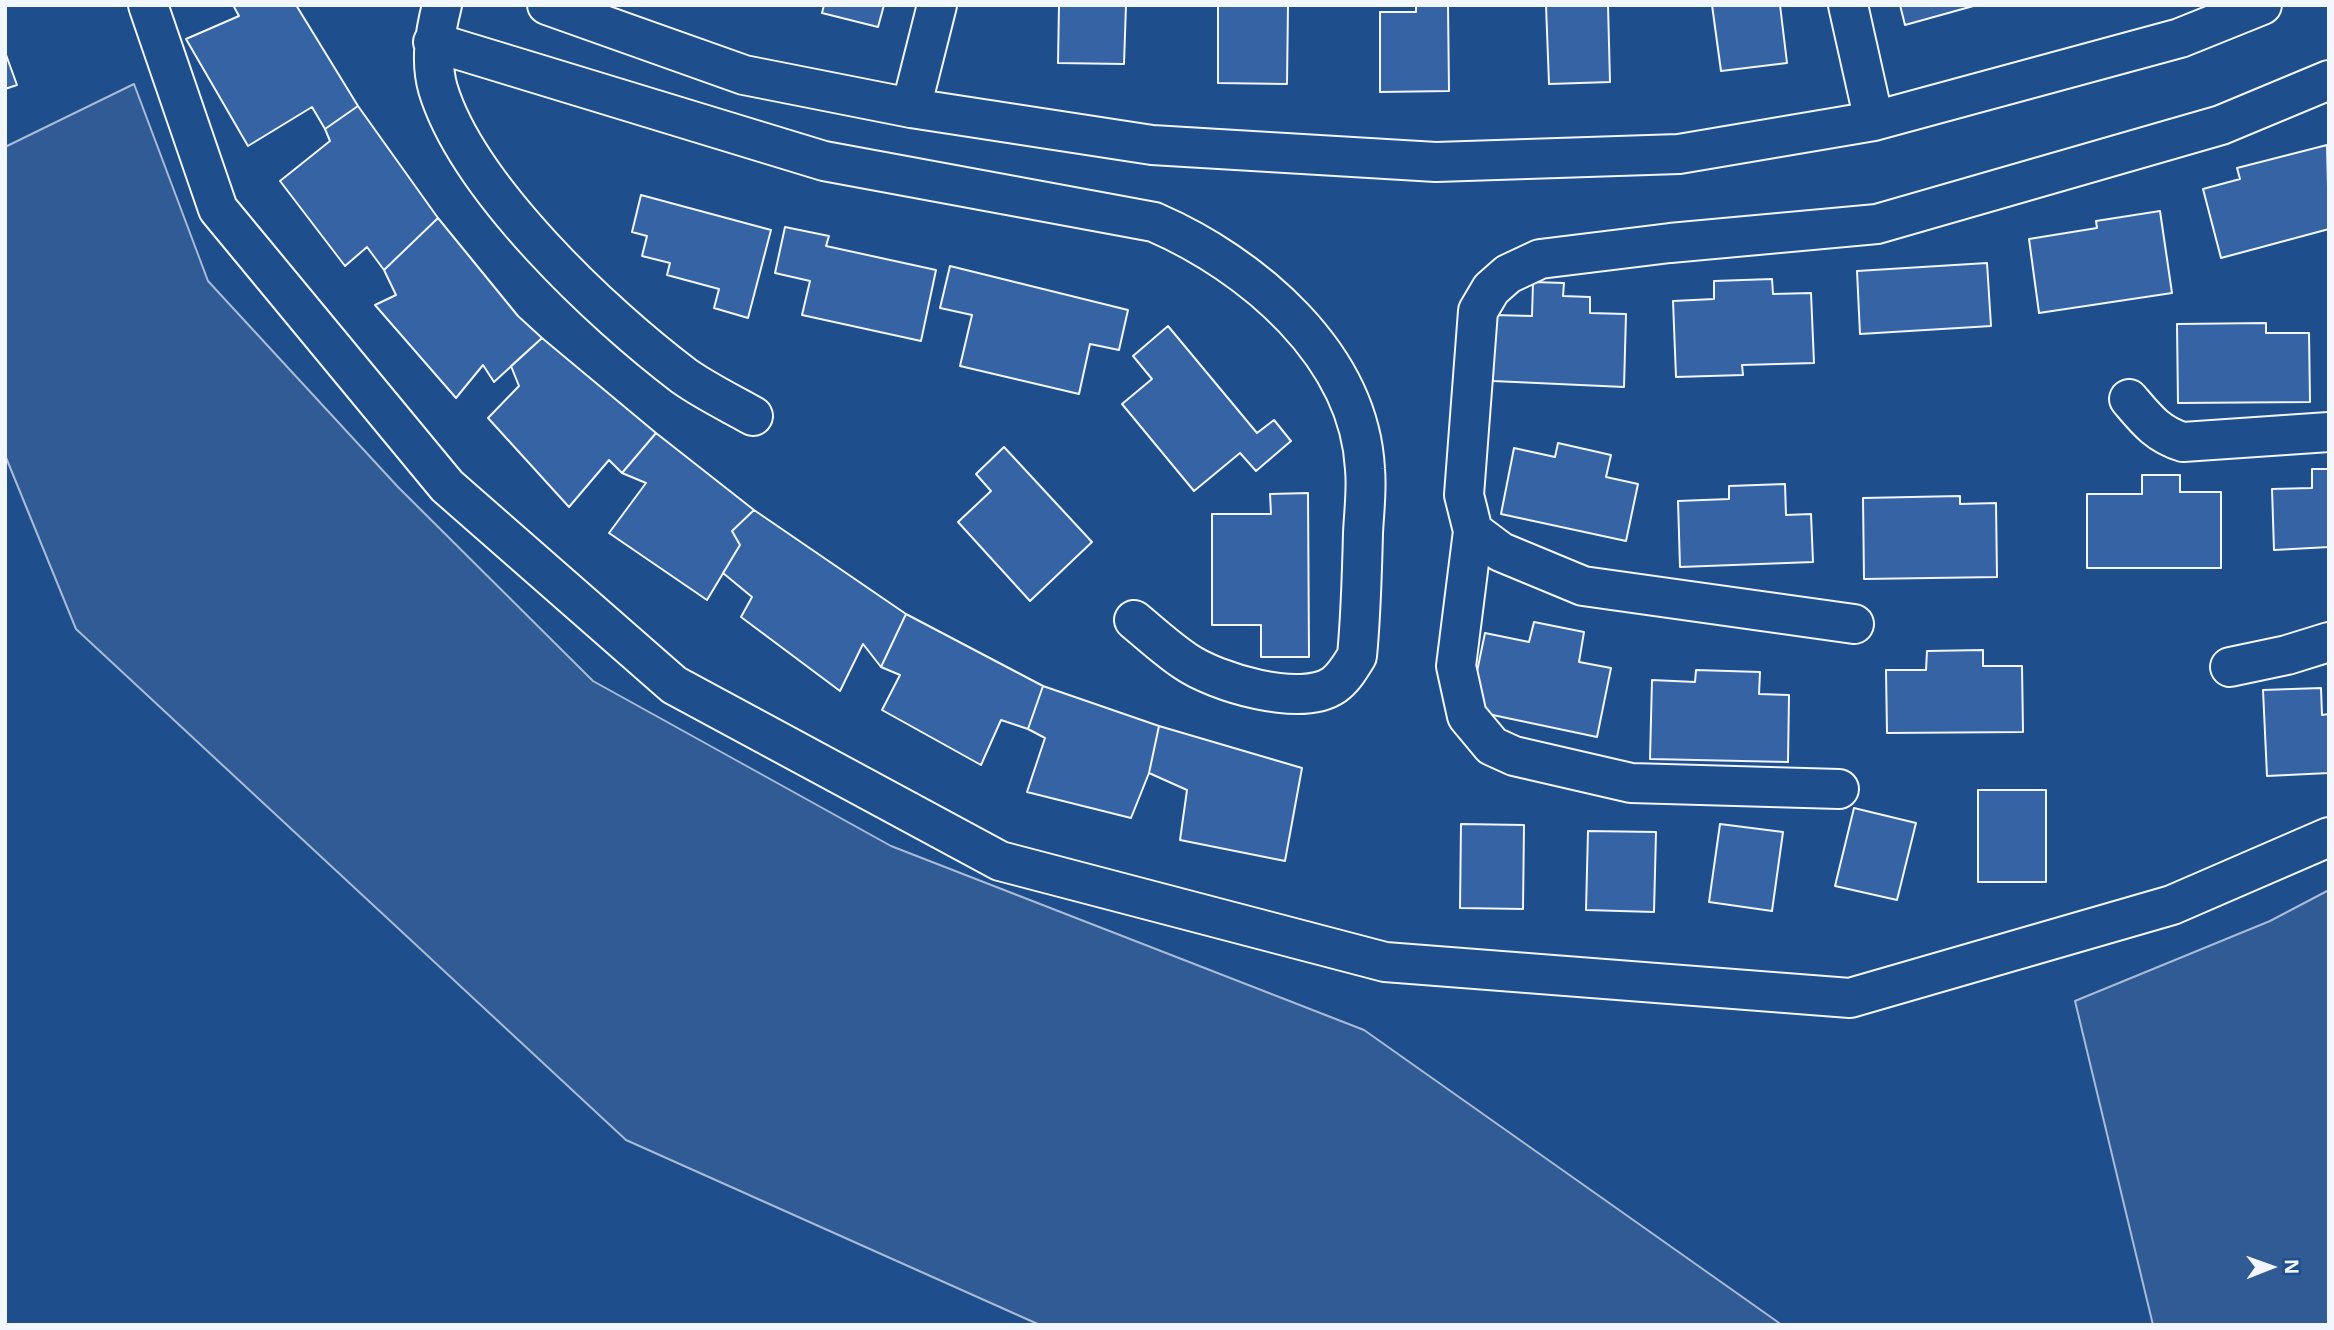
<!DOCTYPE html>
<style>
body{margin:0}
#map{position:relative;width:2334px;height:1330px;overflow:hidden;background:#1f4e8c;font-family:"Open Sans",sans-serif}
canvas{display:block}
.frame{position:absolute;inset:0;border:7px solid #f2f6ff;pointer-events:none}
.north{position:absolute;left:2236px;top:1232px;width:70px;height:70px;-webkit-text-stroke:5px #1f4e8c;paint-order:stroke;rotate:89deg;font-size:19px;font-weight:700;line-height:28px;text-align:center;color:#f2f6ff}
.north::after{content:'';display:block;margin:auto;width:24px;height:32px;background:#f2f6ff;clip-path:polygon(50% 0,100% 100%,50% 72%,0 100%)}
</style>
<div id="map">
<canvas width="2334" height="1330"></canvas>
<div class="frame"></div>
<div class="north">N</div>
</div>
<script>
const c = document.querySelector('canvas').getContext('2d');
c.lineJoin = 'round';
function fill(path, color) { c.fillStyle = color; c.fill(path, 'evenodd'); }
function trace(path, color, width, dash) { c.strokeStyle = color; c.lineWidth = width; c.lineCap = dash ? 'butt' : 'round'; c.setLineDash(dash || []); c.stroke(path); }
const built = new Path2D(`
 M 134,84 L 208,281 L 398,487 L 593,681 L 891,846 L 1364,1030 L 1782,1325 L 1040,1325 L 626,1140 L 76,629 L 5,455 L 5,147 Z
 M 2329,890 L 2329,1325 L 2153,1325 L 2075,1001 L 2270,921 Z`);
const building = new Path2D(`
 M 233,5 L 296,5 L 358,106 L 325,129 L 312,107 L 248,146 L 186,39 L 239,16 Z
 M 824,5 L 884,5 L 878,27 L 822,13 Z
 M 1059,5 L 1126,5 L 1124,64 L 1058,63 Z
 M 1218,5 L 1288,5 L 1287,84 L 1218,83 Z
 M 1416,5 L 1448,5 L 1449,91 L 1380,92 L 1380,12 L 1416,12 Z
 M 1546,5 L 1608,5 L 1610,82 L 1549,84 Z
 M 1712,5 L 1780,5 L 1787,63 L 1721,71 Z
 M 1900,5 L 1977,5 L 1905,25 Z
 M 5,52 L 17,85 L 5,89 Z
 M 358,106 L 438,218 L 384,270 L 367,247 L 345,266 L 280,181 L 330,141 L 325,129 Z
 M 2327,145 L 2329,229 L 2221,258 L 2203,189 L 2240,179 L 2237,168 Z
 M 641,195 L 771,230 L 748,318 L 714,308 L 719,289 L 667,275 L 670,263 L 642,256 L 647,236 L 632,232 Z
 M 2160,211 L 2172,293 L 2039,313 L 2029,239 L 2097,228 L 2096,221 Z
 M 438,218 L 518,316 L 542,338 L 494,382 L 483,365 L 456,398 L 375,305 L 396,295 L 384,270 Z
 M 785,227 L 829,236 L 826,246 L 936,270 L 921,341 L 802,315 L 810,281 L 775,273 Z
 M 1987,263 L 1991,326 L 1860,334 L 1857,271 Z
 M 950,266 L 1128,310 L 1119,350 L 1090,344 L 1079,394 L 960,366 L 972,315 L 940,308 Z
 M 1772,279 L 1773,294 L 1811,293 L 1814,363 L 1742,365 L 1743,375 L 1676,377 L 1673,301 L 1714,299 L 1714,281 Z
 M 1533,282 L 1564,283 L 1563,296 L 1590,297 L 1590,313 L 1626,314 L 1624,387 L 1493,381 L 1494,315 L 1532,316 Z
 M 2266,323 L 2266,333 L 2309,333 L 2310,402 L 2178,403 L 2177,324 Z
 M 1168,326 L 1257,433 L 1274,420 L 1291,441 L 1256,471 L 1240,453 L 1194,491 L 1122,404 L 1152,379 L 1133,356 Z
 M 542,338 L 656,433 L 622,473 L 609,460 L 569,507 L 488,418 L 519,386 L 511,366 Z
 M 656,433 L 754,510 L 732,531 L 740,545 L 707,600 L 609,533 L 646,483 L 622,473 Z
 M 1558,443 L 1611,455 L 1606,477 L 1638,484 L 1626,541 L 1501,514 L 1514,448 L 1555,457 Z
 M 1004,447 L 1092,542 L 1030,601 L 958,522 L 991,491 L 976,474 Z
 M 2312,469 L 2329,469 L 2329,547 L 2274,550 L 2272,489 L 2312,488 Z
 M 2142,475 L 2180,475 L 2180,492 L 2221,492 L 2221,568 L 2087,568 L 2087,494 L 2142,494 Z
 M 1785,484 L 1786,515 L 1811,514 L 1813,562 L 1680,567 L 1678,501 L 1729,499 L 1729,486 Z
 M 1308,493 L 1309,657 L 1261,657 L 1261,625 L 1212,625 L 1212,514 L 1271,514 L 1270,494 Z
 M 1960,496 L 1960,504 L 1996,503 L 1997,577 L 1864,579 L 1863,498 Z
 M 754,510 L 906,614 L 881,667 L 863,644 L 840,691 L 741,617 L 752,597 L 723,573 L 740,545 L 732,531 Z
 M 906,614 L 1043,686 L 1028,729 L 1001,720 L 981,765 L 882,710 L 900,675 L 881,667 Z
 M 1534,622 L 1584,632 L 1579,662 L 1611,668 L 1597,737 L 1469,710 L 1485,633 L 1529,642 Z
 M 1983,650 L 1983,666 L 2022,666 L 2023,732 L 1887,733 L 1886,670 L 1926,670 L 1927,651 Z
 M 1696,670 L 1760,672 L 1759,694 L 1789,695 L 1788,762 L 1650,759 L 1652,680 L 1695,682 Z
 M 1043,686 L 1159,726 L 1149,773 L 1131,818 L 1027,792 L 1045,738 L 1028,729 Z
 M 2321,688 L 2322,715 L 2329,714 L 2329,773 L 2267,776 L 2263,690 Z
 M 1159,726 L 1302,768 L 1285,861 L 1180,840 L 1187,790 L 1149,773 Z
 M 1978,790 L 2046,790 L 2046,882 L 1978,882 Z
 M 1854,808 L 1916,823 L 1897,900 L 1835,886 Z
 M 1461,824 L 1524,825 L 1523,909 L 1460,908 Z
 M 1720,824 L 1783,832 L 1772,911 L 1709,902 Z
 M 1588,831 L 1656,832 L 1654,912 L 1586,910 Z`);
const minor = new Path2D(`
 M 148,5 L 218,209 L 447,486 L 674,685 L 1000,861 L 1385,962 L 1850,998 L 2172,905 L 2329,837
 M 442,5 C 435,33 430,61 438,89 C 468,188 602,314 684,376 C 705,391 730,403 753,416
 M 547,5 L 744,75 L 911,108 L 1152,145 L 1436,162 L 1679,154 L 1874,121 L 2180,38 L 2262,5
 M 1848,5 L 1874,121
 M 433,42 L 824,161 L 1154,222 C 1251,264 1359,354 1365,469 C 1367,490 1364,512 1363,533 C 1362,574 1361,615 1357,656 C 1350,667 1344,678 1334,685 C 1301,708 1215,682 1185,661 C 1167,649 1151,634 1134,620
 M 911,108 L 937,5
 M 2129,399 C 2146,419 2157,434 2183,442 L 2329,432
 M 1473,531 L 1456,666 L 1467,716 L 1492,746 L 1514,756 L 1631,783 L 1839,789
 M 1854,624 L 1583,586 L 1501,552 L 1473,531 L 1464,495 L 1478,311 L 1491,289 L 1508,274 L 1540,259 L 1670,243 L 1877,224 L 2221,125 L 2329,80
 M 2230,667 L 2287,655 L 2329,642`);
fill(built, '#305b95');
trace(built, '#a8bbd7', 2);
fill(building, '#3563a3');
trace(building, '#f2f6ff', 2);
trace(minor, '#f2f6ff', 42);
trace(minor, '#1f4e8c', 38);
</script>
